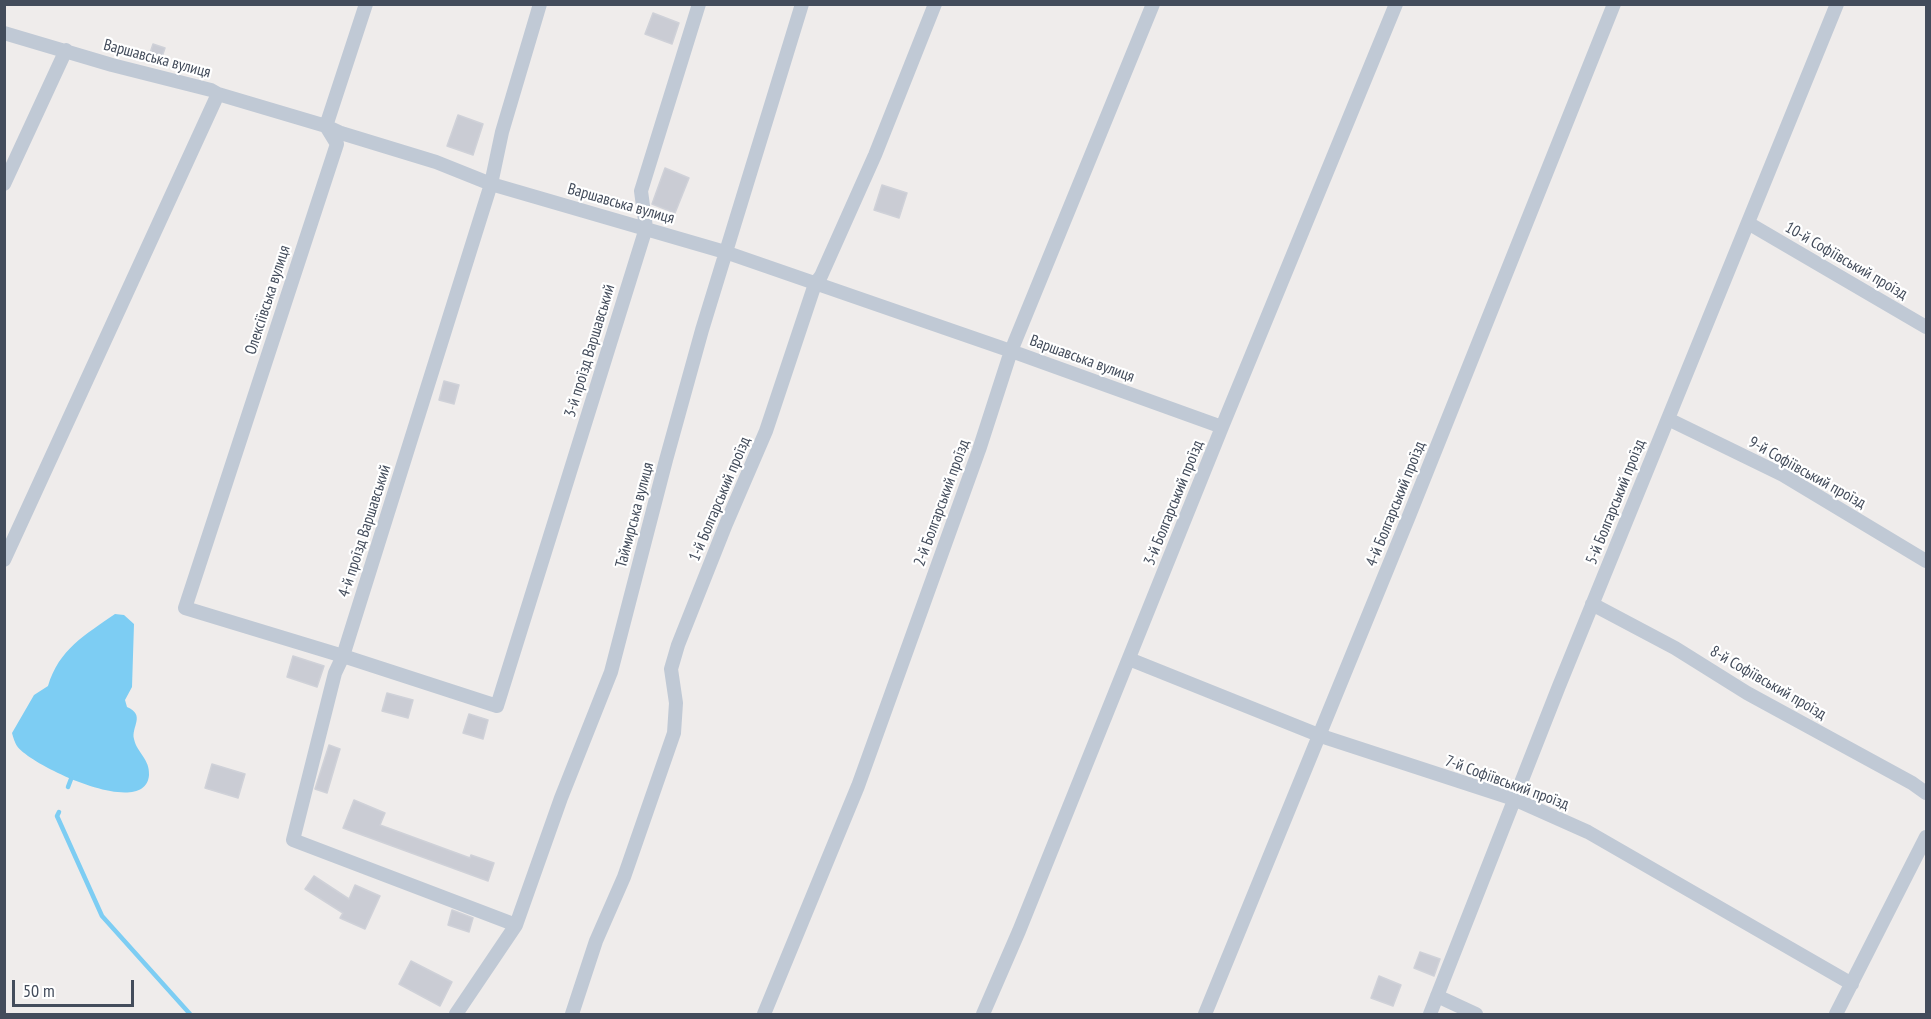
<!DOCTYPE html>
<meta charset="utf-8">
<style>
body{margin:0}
#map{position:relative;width:1931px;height:1019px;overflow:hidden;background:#efeceb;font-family:"PT Sans Narrow",sans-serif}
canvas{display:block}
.frame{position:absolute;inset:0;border:6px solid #434c5b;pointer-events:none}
.scale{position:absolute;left:12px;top:980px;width:122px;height:27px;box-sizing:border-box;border:3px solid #434c5b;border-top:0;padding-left:8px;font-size:18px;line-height:21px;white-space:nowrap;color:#434c5b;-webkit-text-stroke:4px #fff;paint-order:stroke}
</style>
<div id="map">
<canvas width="1931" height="1019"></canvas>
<div class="frame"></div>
<div class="scale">50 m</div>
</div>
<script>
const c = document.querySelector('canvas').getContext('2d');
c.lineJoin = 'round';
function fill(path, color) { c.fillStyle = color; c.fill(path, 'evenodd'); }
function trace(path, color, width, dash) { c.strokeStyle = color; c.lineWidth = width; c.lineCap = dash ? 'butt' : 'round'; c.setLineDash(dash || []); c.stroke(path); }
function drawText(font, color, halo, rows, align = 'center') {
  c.font = font + ' "PT Sans Narrow",sans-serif'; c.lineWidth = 4.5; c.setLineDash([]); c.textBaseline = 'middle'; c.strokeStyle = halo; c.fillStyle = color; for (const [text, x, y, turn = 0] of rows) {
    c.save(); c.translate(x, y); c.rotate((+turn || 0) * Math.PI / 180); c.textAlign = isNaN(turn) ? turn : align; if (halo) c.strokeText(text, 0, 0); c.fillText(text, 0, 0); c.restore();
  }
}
const water = new Path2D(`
 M 115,614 L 124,615 L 134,624 L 132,687 L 125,700 L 127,707 C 146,715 131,727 134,739 C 137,753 150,759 149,775 C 146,820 31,766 17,746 C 15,743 13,737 12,733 L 34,695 L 48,686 C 59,649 85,635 115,614 Z`);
const stream = new Path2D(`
 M 68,787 L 71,779
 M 59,812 L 57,816 L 102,916 L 190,1014`);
const building = new Path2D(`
 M 653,13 L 679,23 L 672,44 L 645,34 Z
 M 153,44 L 165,48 L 160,63 L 148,59 Z
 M 458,115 L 483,124 L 473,155 L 447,146 Z
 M 665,168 L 689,178 L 675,213 L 652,204 Z
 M 882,185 L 907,193 L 899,218 L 874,210 Z
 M 444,381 L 459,385 L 454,404 L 439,400 Z
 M 293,656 L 324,666 L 317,687 L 287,677 Z
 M 387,693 L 413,700 L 408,718 L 382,711 Z
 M 469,714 L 488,720 L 483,739 L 463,733 Z
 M 329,745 L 340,749 L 327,793 L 315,789 Z
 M 212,764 L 245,774 L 238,798 L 205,788 Z
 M 354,800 L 385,813 L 380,825 L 470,858 L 471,855 L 494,863 L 488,881 L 343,828 Z
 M 314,876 L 349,899 L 355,885 L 380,896 L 365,929 L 340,918 L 343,913 L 305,889 Z
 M 452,910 L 473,918 L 469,932 L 448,925 Z
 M 1420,952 L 1440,959 L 1434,976 L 1414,968 Z
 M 411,961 L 452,982 L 440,1006 L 399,984 Z
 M 1379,976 L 1401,985 L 1393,1006 L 1371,998 Z`);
const street = new Path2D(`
 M 366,4 L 326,126 L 337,144 L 185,608 L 343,656 L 497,706 L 646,228 L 641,191 L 699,4
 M 4,33 L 112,65 L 211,90 L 218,94 L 326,126 L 341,133 L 436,162 L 491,184 L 725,252 L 1011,351 L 1222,427
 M 4,184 L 66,50
 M 1748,223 L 1926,327
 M 1668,419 L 1783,475 L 1926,561
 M 4,560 L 218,94
 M 1592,604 L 1675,648 L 1747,693 L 1912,783 L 1926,793
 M 1129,659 L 1321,736 L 1514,799 L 1588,832 L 1852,984
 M 516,925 L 293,840 L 335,673 L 343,656 L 491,184 L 502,132 L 540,4
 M 1437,996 L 1476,1014
 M 456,1014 L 516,925 L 561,798 L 611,672 L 666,460 L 702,330 L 802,4
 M 572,1014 L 596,941 L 624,877 L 674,733 L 676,703 L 671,669 L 678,645 L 726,524 L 766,431 L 815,284 L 821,276 L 875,155 L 935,4
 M 764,1014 L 858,786 L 979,450 L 1011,351 L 1153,4
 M 983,1014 L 1019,931 L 1222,427 L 1396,4
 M 1205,1014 L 1409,516 L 1614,4
 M 1430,1014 L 1559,686 L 1837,4
 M 1836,1014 L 1926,837`);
const streetNames = [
 ["Варшавська вулиця",157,59,15],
 ["Варшавська вулиця",621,204,16],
 ["10-й Софіївський проїзд",1846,261,30],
 ["Олексіївська вулиця",268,300,-72],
 ["3-й проїзд Варшавський",590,351,-73],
 ["Варшавська вулиця",1082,359,20],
 ["9-й Софіївський проїзд",1807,473,29],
 ["1-й Болгарський проїзд",720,499,-67],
 ["5-й Болгарський проїзд",1616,502,-68],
 ["2-й Болгарський проїзд",942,503,-70],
 ["3-й Болгарський проїзд",1174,503,-68],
 ["4-й Болгарський проїзд",1396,504,-68],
 ["Таймирська вулиця",635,515,-75],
 ["4-й проїзд Варшавський",365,531,-72],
 ["8-й Софіївський проїзд",1768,683,30],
 ["7-й Софіївський проїзд",1507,783,20]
];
fill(water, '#7dcdf3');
trace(stream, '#7dcdf3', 4.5);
fill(building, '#caccd4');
trace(building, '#cfd1d8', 1.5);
trace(street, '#c0c9d5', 14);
drawText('16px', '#434c5b', '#fff', streetNames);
</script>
